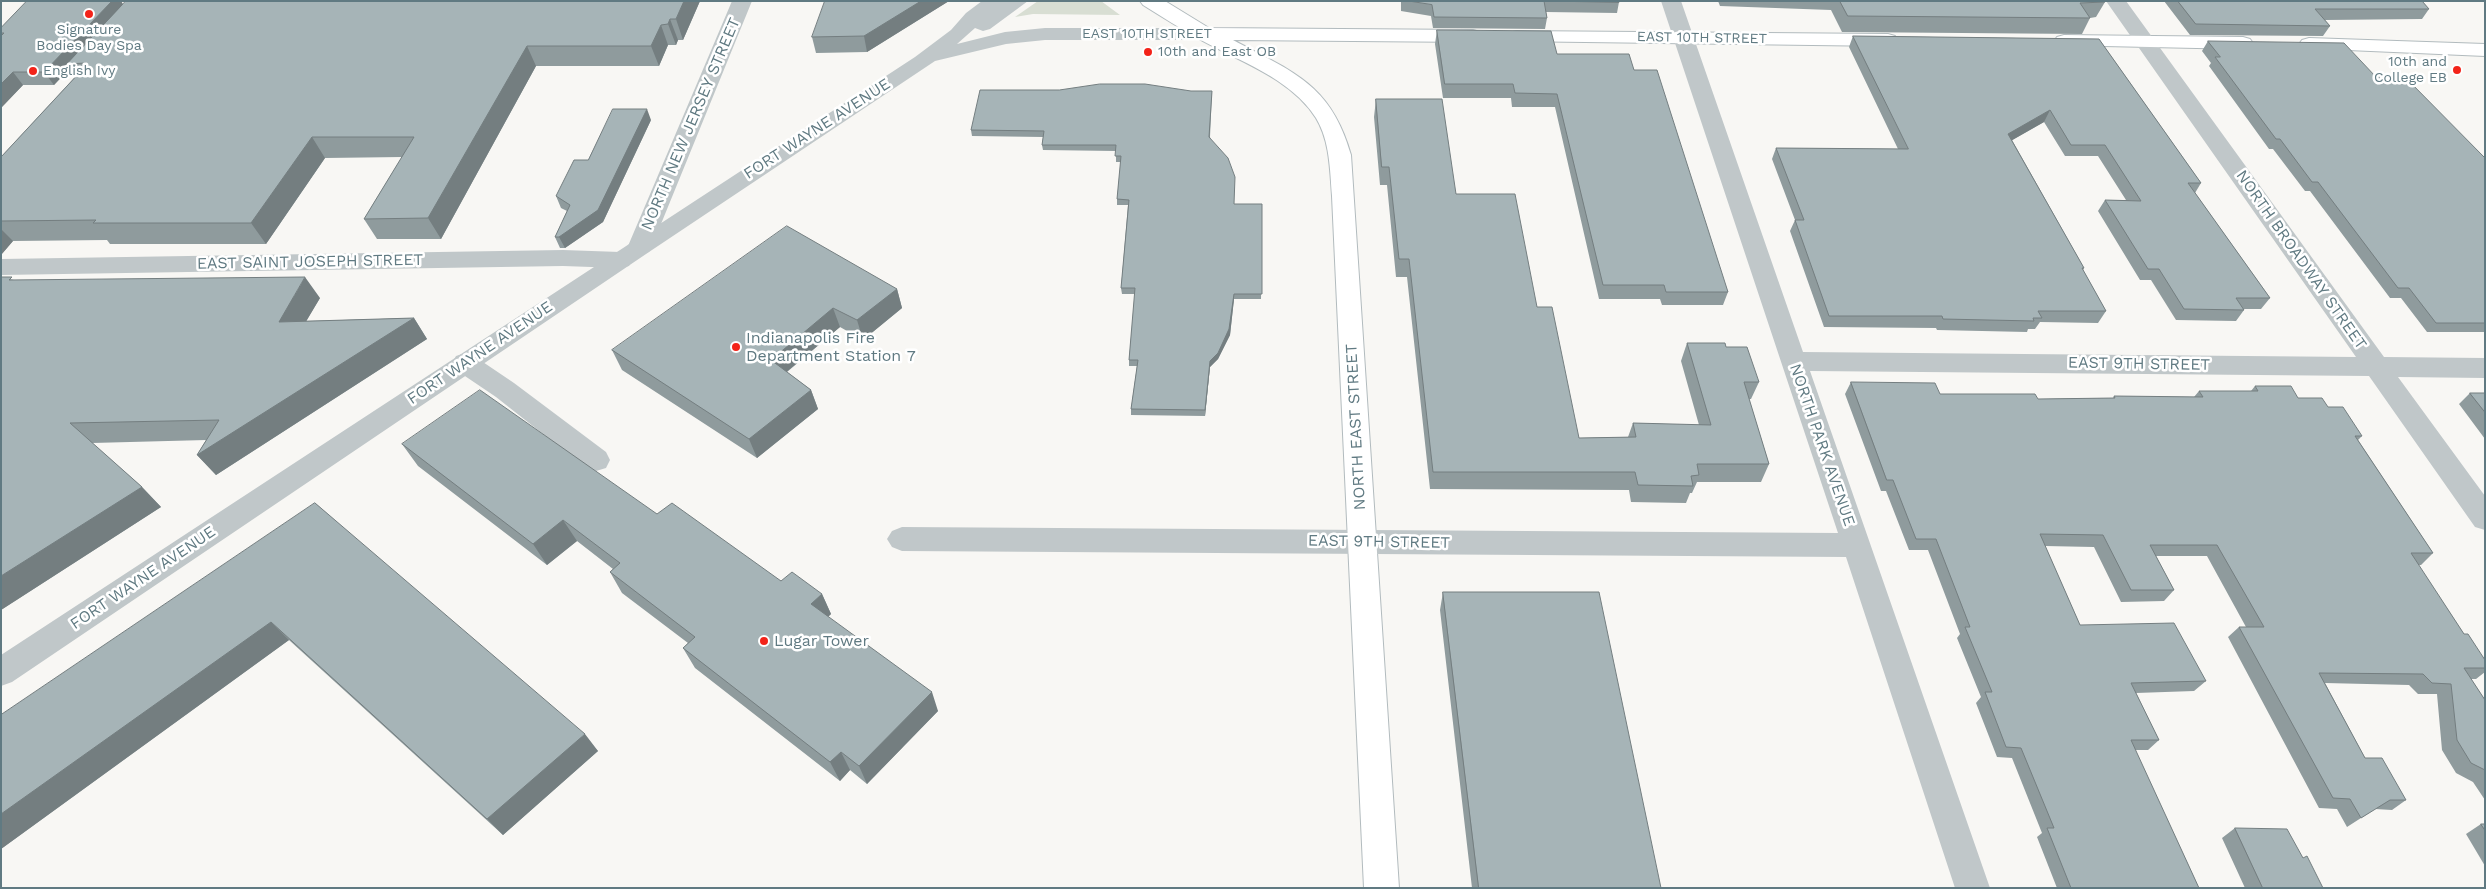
<!DOCTYPE html>
<style>
body{margin:0}
#map{position:relative;width:2486px;height:889px;overflow:hidden;background:#f8f7f4;font-family:"Work Sans",sans-serif}
canvas{display:block}
.frame{position:absolute;inset:0;border:2px solid #607a82;pointer-events:none}
</style>
<div id="map">
<canvas width="2486" height="889"></canvas>
<div class="frame"></div>
</div>
<script>
const c = document.querySelector('canvas').getContext('2d');
c.lineJoin = 'round';
function fill(path, color) { c.fillStyle = color; c.fill(path, 'evenodd'); }
function trace(path, color, width, dash) { c.strokeStyle = color; c.lineWidth = width; c.lineCap = dash ? 'butt' : 'round'; c.setLineDash(dash || []); c.stroke(path); }
function drawText(font, color, halo, rows, align = 'center') {
  c.font = font + ' "Work Sans",sans-serif'; c.lineWidth = 5; c.setLineDash([]); c.textBaseline = 'middle'; c.strokeStyle = halo; c.fillStyle = color; for (const [text, x, y, turn = 0] of rows) {
    c.save(); c.translate(x, y); c.rotate((+turn || 0) * Math.PI / 180); c.textAlign = isNaN(turn) ? turn : align; if (halo) c.strokeText(text, 0, 0); c.fillText(text, 0, 0); c.restore();
  }
}
const green = new Path2D(`
 M 1038,1 L 1101,1 L 1120,15 L 1033,14 L 1015,17 Z`);
const minor = new Path2D(`
 M 732,1 L 752,1 L 652,246 L 649,252 L 640,254 L 631,252 L 628,246 Z
 M 1661,1 L 1681,1 L 1803,352 L 2356,357 L 2106,1 L 2126,1 L 2384,357 L 2485,358 L 2485,378 L 2398,377 L 2485,496 L 2485,530 L 2475,527 L 2369,376 L 1810,371 L 1990,888 L 1955,888 L 1846,557 L 902,551 L 892,547 L 887,539 L 892,531 L 902,527 L 1838,533 Z
 M 563,250 L 620,252 L 629,254 L 632,260 L 629,266 L 620,268 L 563,266 L 1,275 L 1,259 Z
 M 465,353 L 474,356 L 514,383 L 606,452 L 610,460 L 606,468 L 596,471 L 586,468 L 496,397 L 456,370 L 452,363 L 456,356 Z`);
const tertiary = new Path2D(`
 M 982,1 L 1028,1 L 990,29 L 983,31 L 975,28 L 957,44 L 1005,32 L 1045,28 L 1205,28 L 1212,30 L 1215,34 L 1212,38 L 1205,40 L 1045,40 L 1006,44 L 935,61 L 649,252 L 12,682 L 1,686 L 1,655 L 915,57 L 951,30 L 966,13 Z`);
const secondary = new Path2D(`
 M 1140,1 L 1165,1 L 1209,28 L 1473,30 L 1480,32 L 1483,36 L 1480,40 L 1473,42 L 1233,40 C 1293,72 1331,84 1351,155 L 1399,888 L 1364,888 L 1332,196 C 1330,170 1330,141 1316,118 C 1291,78 1238,61 1199,39 C 1180,28 1162,17 1143,5 Z
 M 1516,31 L 1888,34 L 1895,36 L 1898,40 L 1895,44 L 1888,46 L 1509,41 L 1506,37 L 1509,33 Z
 M 2064,35 L 2243,37 L 2250,39 L 2253,43 L 2250,47 L 2243,49 L 2057,45 L 2054,41 L 2057,37 Z
 M 2309,38 L 2485,44 L 2485,56 L 2302,48 L 2299,44 L 2302,40 Z`);
const wall = new Path2D(`
 M 27,1 L 121,1 L 123,5 L 700,1 L 683,40 L 678,40 L 676,45 L 668,45 L 659,66 L 536,66 L 441,239 L 377,239 L 364,219 L 402,157 L 325,158 L 266,244 L 110,244 L 107,240 L 13,241 L 1,255 L 1,157 L 76,76 L 70,68 L 54,85 L 23,85 L 1,108 L 1,28 Z
 M 825,1 L 949,1 L 867,52 L 816,53 L 812,37 Z
 M 1401,1 L 1619,1 L 1619,2 L 1617,13 L 1546,12 L 1547,18 L 1545,29 L 1433,28 L 1431,16 L 1401,11 Z
 M 1718,1 L 2105,1 L 2105,2 L 2096,17 L 2090,18 L 2082,34 L 1842,32 L 1831,10 L 1720,6 Z
 M 2164,1 L 2422,1 L 2429,9 L 2422,19 L 2325,20 L 2330,26 L 2323,36 L 2190,35 Z
 M 1437,30 L 1634,70 L 1728,292 L 1723,305 L 1662,305 L 1660,299 L 1599,299 L 1555,107 L 1512,107 L 1511,98 L 1443,98 L 1435,44 Z
 M 1853,36 L 2099,39 L 2201,183 L 2195,193 L 2270,298 L 2261,309 L 2244,309 L 2244,310 L 2236,321 L 2176,320 L 2151,280 L 2140,280 L 2098,211 L 2105,200 L 2126,200 L 2098,156 L 2065,156 L 2044,122 L 2012,140 L 2084,268 L 2083,270 L 2106,311 L 2098,323 L 2040,322 L 2035,329 L 2028,329 L 2027,332 L 1937,330 L 1936,328 L 1824,327 L 1790,231 L 1795,220 L 1772,159 L 1776,148 L 1898,149 L 1849,47 Z
 M 2208,41 L 2376,77 L 2485,158 L 2485,332 L 2427,332 L 2401,298 L 2390,298 L 2310,191 L 2305,191 L 2273,149 L 2269,149 L 2209,66 L 2211,63 L 2202,51 Z
 M 1191,91 L 1212,91 L 1210,137 L 1234,204 L 1262,204 L 1261,299 L 1234,299 L 1230,335 L 1218,359 L 1210,367 L 1205,416 L 1131,415 L 1131,409 L 1137,366 L 1129,366 L 1129,360 L 1135,294 L 1122,294 L 1121,288 L 1128,205 L 1117,205 L 1117,199 L 1121,162 L 1116,162 L 1116,151 L 1043,150 L 1042,145 L 1043,137 L 972,136 L 971,130 Z
 M 1376,99 L 1456,194 L 1537,307 L 1579,438 L 1628,437 L 1633,423 L 1699,425 L 1681,361 L 1687,343 L 1726,347 L 1759,382 L 1751,399 L 1749,399 L 1769,464 L 1761,482 L 1697,482 L 1692,493 L 1690,493 L 1686,503 L 1631,502 L 1629,490 L 1430,489 L 1407,277 L 1396,277 L 1387,185 L 1380,185 L 1374,117 Z
 M 651,120 L 603,222 L 565,248 L 560,248 L 555,237 L 567,211 L 561,208 L 556,196 L 588,160 Z
 M 1,277 L 14,280 L 320,298 L 306,321 L 414,318 L 427,339 L 216,475 L 197,455 L 206,440 L 92,443 L 142,487 L 161,507 L 1,610 Z
 M 897,289 L 902,308 L 863,340 L 840,327 L 787,372 L 811,390 L 818,409 L 757,458 L 622,370 L 612,350 Z
 M 1851,382 L 1940,394 L 2038,399 L 2113,398 L 2114,396 L 2194,397 L 2199,391 L 2251,391 L 2255,386 L 2298,398 L 2328,407 L 2362,436 L 2358,440 L 2433,553 L 2421,565 L 2418,565 L 2464,634 L 2485,660 L 2485,672 L 2476,679 L 2471,679 L 2485,700 L 2485,800 L 2473,782 L 2456,773 L 2442,750 L 2437,694 L 2418,694 L 2409,685 L 2325,683 L 2365,758 L 2406,800 L 2392,810 L 2375,809 L 2347,827 L 2337,809 L 2319,808 L 2228,637 L 2239,627 L 2246,627 L 2207,556 L 2156,556 L 2174,590 L 2164,601 L 2121,602 L 2094,547 L 2045,546 L 2080,625 L 2206,681 L 2194,691 L 2136,693 L 2159,740 L 2148,750 L 2135,750 L 2199,888 L 2057,888 L 2037,837 L 2042,833 L 2012,758 L 1997,757 L 1976,703 L 1981,697 L 1957,638 L 1960,634 L 1928,550 L 1909,550 L 1886,491 L 1881,491 L 1845,394 Z
 M 2470,393 L 2485,393 L 2485,439 L 2459,404 Z
 M 402,444 L 657,514 L 781,581 L 822,594 L 831,614 L 828,617 L 938,711 L 867,784 L 850,770 L 840,781 L 695,668 L 683,648 L 688,643 L 622,593 L 610,572 L 613,569 L 577,541 L 547,565 L 418,466 Z
 M 315,503 L 598,751 L 503,835 L 289,640 L 1,849 L 1,715 Z
 M 1443,592 L 1661,888 L 1472,888 L 1440,610 Z
 M 2481,824 L 2485,824 L 2485,866 L 2466,834 Z
 M 2235,828 L 2303,858 L 2323,888 L 2245,888 L 2222,838 Z`);
const shadedWall = new Path2D(`
 M 112,1 L 121,1 L 126,9 L 67,64 L 70,68 L 54,85 L 44,72 Z
 M 684,1 L 700,1 L 683,40 L 676,19 Z
 M 921,1 L 949,1 L 867,52 L 864,36 Z
 M 670,19 L 678,40 L 676,45 L 668,24 Z
 M 661,25 L 668,45 L 659,66 L 651,46 Z
 M 527,46 L 536,66 L 441,239 L 428,218 Z
 M 13,72 L 23,85 L 1,108 L 1,84 Z
 M 647,109 L 651,120 L 603,222 L 565,248 L 559,237 Z
 M 2050,110 L 2044,122 L 2002,146 L 2008,134 Z
 M 312,137 L 325,158 L 266,244 L 251,223 Z
 M 1,229 L 13,241 L 1,255 Z
 M 305,277 L 320,298 L 294,342 L 279,322 Z
 M 897,289 L 902,308 L 863,340 L 857,320 Z
 M 1234,294 L 1234,299 L 1230,335 L 1218,359 L 1210,367 L 1205,416 L 1205,410 L 1210,361 Z
 M 833,308 L 840,327 L 778,379 L 771,360 Z
 M 414,318 L 427,339 L 216,475 L 197,455 Z
 M 811,390 L 818,409 L 757,458 L 749,439 Z
 M 142,487 L 161,507 L 1,610 L 1,576 Z
 M 563,520 L 577,541 L 547,565 L 533,544 Z
 M 822,594 L 831,614 L 820,624 L 811,604 Z
 M 271,622 L 289,640 L 1,849 L 1,814 Z
 M 932,692 L 938,711 L 867,784 L 859,766 Z
 M 585,734 L 598,751 L 503,835 L 487,819 Z
 M 841,752 L 850,770 L 840,781 L 830,762 Z`);
const building = new Path2D(`
 M 27,1 L 112,1 L 44,72 L 13,72 L 1,84 L 1,36 L 4,33 L 1,33 L 1,28 Z
 M 126,1 L 684,1 L 676,19 L 670,19 L 668,24 L 661,25 L 651,46 L 527,46 L 428,218 L 364,219 L 414,137 L 312,137 L 251,223 L 93,223 L 96,220 L 1,221 L 1,157 L 81,71 L 86,63 L 67,64 Z
 M 825,1 L 921,1 L 864,36 L 812,37 Z
 M 1409,1 L 1544,1 L 1547,18 L 1434,17 L 1432,5 Z
 M 1550,1 L 1619,1 L 1619,2 Z
 M 1840,1 L 2105,1 L 2105,2 L 2080,3 L 2090,18 L 1848,16 Z
 M 2178,1 L 2422,1 L 2429,9 L 2315,9 L 2330,26 L 2196,24 Z
 M 1437,30 L 1551,31 L 1557,54 L 1629,54 L 1634,70 L 1657,70 L 1728,292 L 1666,292 L 1664,285 L 1603,285 L 1557,94 L 1515,93 L 1513,84 L 1445,84 Z
 M 1853,36 L 2099,39 L 2201,183 L 2188,183 L 2270,298 L 2236,298 L 2244,310 L 2184,309 L 2159,269 L 2148,269 L 2105,200 L 2141,201 L 2105,145 L 2071,145 L 2050,110 L 2008,134 L 2084,268 L 2082,268 L 2106,311 L 2038,311 L 2042,318 L 2033,318 L 2034,321 L 1943,319 L 1942,316 L 1829,316 L 1795,220 L 1804,220 L 1776,148 L 1908,149 Z
 M 2208,41 L 2344,43 L 2376,77 L 2404,76 L 2485,158 L 2485,323 L 2436,323 L 2409,288 L 2398,288 L 2318,182 L 2312,182 L 2280,139 L 2276,139 L 2215,57 L 2220,57 Z
 M 1100,84 L 1145,84 L 1191,91 L 1212,91 L 1209,137 L 1228,158 L 1235,177 L 1234,204 L 1262,204 L 1262,294 L 1234,294 L 1229,329 L 1218,353 L 1210,361 L 1205,410 L 1131,409 L 1138,360 L 1129,360 L 1135,288 L 1121,288 L 1129,200 L 1117,199 L 1121,156 L 1115,156 L 1116,145 L 1042,145 L 1044,131 L 971,130 L 980,90 L 1059,90 Z
 M 1376,99 L 1442,99 L 1456,194 L 1515,194 L 1537,307 L 1552,307 L 1579,438 L 1636,437 L 1633,423 L 1711,425 L 1687,343 L 1725,343 L 1726,347 L 1747,347 L 1759,382 L 1744,382 L 1769,464 L 1697,464 L 1699,475 L 1691,476 L 1693,486 L 1638,485 L 1635,472 L 1433,472 L 1409,259 L 1399,259 L 1389,167 L 1382,167 Z
 M 613,109 L 647,109 L 598,210 L 559,237 L 555,237 L 570,205 L 556,196 L 574,160 L 588,160 Z
 M 787,226 L 897,289 L 857,320 L 833,308 L 771,360 L 811,390 L 749,439 L 612,350 Z
 M 1,277 L 12,277 L 9,280 L 305,277 L 279,322 L 414,318 L 197,455 L 219,420 L 70,423 L 142,487 L 1,576 Z
 M 1851,382 L 1935,383 L 1940,394 L 2035,394 L 2038,399 L 2115,398 L 2114,396 L 2203,397 L 2199,391 L 2258,391 L 2255,386 L 2291,386 L 2298,398 L 2322,398 L 2328,407 L 2343,407 L 2362,436 L 2355,436 L 2433,553 L 2411,553 L 2464,634 L 2468,634 L 2485,660 L 2485,668 L 2464,668 L 2485,700 L 2485,770 L 2471,763 L 2457,740 L 2451,684 L 2432,683 L 2423,674 L 2319,673 L 2365,758 L 2382,758 L 2406,800 L 2390,800 L 2361,818 L 2350,799 L 2333,798 L 2239,627 L 2264,627 L 2217,545 L 2150,545 L 2174,590 L 2131,590 L 2103,535 L 2040,534 L 2080,625 L 2174,623 L 2206,681 L 2131,683 L 2159,740 L 2131,740 L 2199,888 L 2071,888 L 2047,828 L 2054,828 L 2021,748 L 2006,747 L 1985,692 L 1992,692 L 1965,627 L 1970,627 L 1936,539 L 1916,539 L 1893,480 L 1887,480 Z
 M 480,390 L 657,514 L 672,503 L 781,581 L 792,572 L 822,594 L 811,604 L 932,692 L 859,766 L 841,752 L 830,762 L 683,648 L 695,637 L 610,572 L 620,563 L 563,520 L 533,544 L 402,444 Z
 M 2470,393 L 2485,393 L 2485,412 Z
 M 315,503 L 585,734 L 487,819 L 271,622 L 1,814 L 1,715 Z
 M 1443,592 L 1599,592 L 1661,888 L 1479,888 Z
 M 2481,824 L 2485,824 L 2485,830 Z
 M 2235,828 L 2287,829 L 2303,858 L 2307,856 L 2323,888 L 2263,888 Z`);
const markers = [
 [89,14,5,"#f32319"],
 [1148,52,5,"#f32319"],
 [2457,70,5,"#f32319"],
 [33,71,5,"#f32319"],
 [736,347,5,"#f32319"],
 [764,641,5,"#f32319"]
];
const farPoinames = [
 ["Signature",89,30,"center"],
 ["Bodies Day Spa",89,46,"center"],
 ["10th and East OB",1158,52],
 ["10th and",2447,62,"right"],
 ["College EB",2447,78,"right"],
 ["English Ivy",43,71]
];
const farStreetnames = [
 ["EAST 10TH STREET",1147,34],
 ["EAST 10TH STREET",1702,38,1]
];
const streetNames = [
 ["NORTH NEW JERSEY STREET",691,124,-67],
 ["FORT WAYNE AVENUE",817,129,-33],
 ["NORTH BROADWAY STREET",2301,260,55],
 ["EAST SAINT JOSEPH STREET",310,262,-1],
 ["FORT WAYNE AVENUE",480,353,-34],
 ["EAST 9TH STREET",2139,364,1],
 ["NORTH EAST STREET",1356,427,-93],
 ["NORTH PARK AVENUE",1822,445,71],
 ["EAST 9TH STREET",1379,542,1],
 ["FORT WAYNE AVENUE",143,578,-34]
];
const poiNames = [
 ["Indianapolis Fire",746,338],
 ["Department Station 7",746,356],
 ["Lugar Tower",774,641]
];
fill(green, '#d8ded3');
trace(secondary, '#b2bbbe', 2);
fill(minor, '#c0c7c9');
fill(tertiary, '#c0c7c9');
fill(secondary, '#fff');
fill(wall, '#8f9b9d');
fill(shadedWall, '#747e80');
fill(building, '#a6b4b7');
trace(building, '#747e80', 1);
for (const [x, y, r, color] of markers) { const dot = new Path2D(); dot.arc(x, y, r, 0, 2 * Math.PI); c.fillStyle = color; c.fill(dot); trace(dot, '#fff', 2); }
drawText('14px', '#607a82', '#fff', farPoinames, 'left');
drawText('14px', '#607a82', '#fff', farStreetnames);
drawText('16px', '#607a82', '#fff', streetNames);
drawText('16px', '#607a82', '#fff', poiNames, 'left');
</script>
